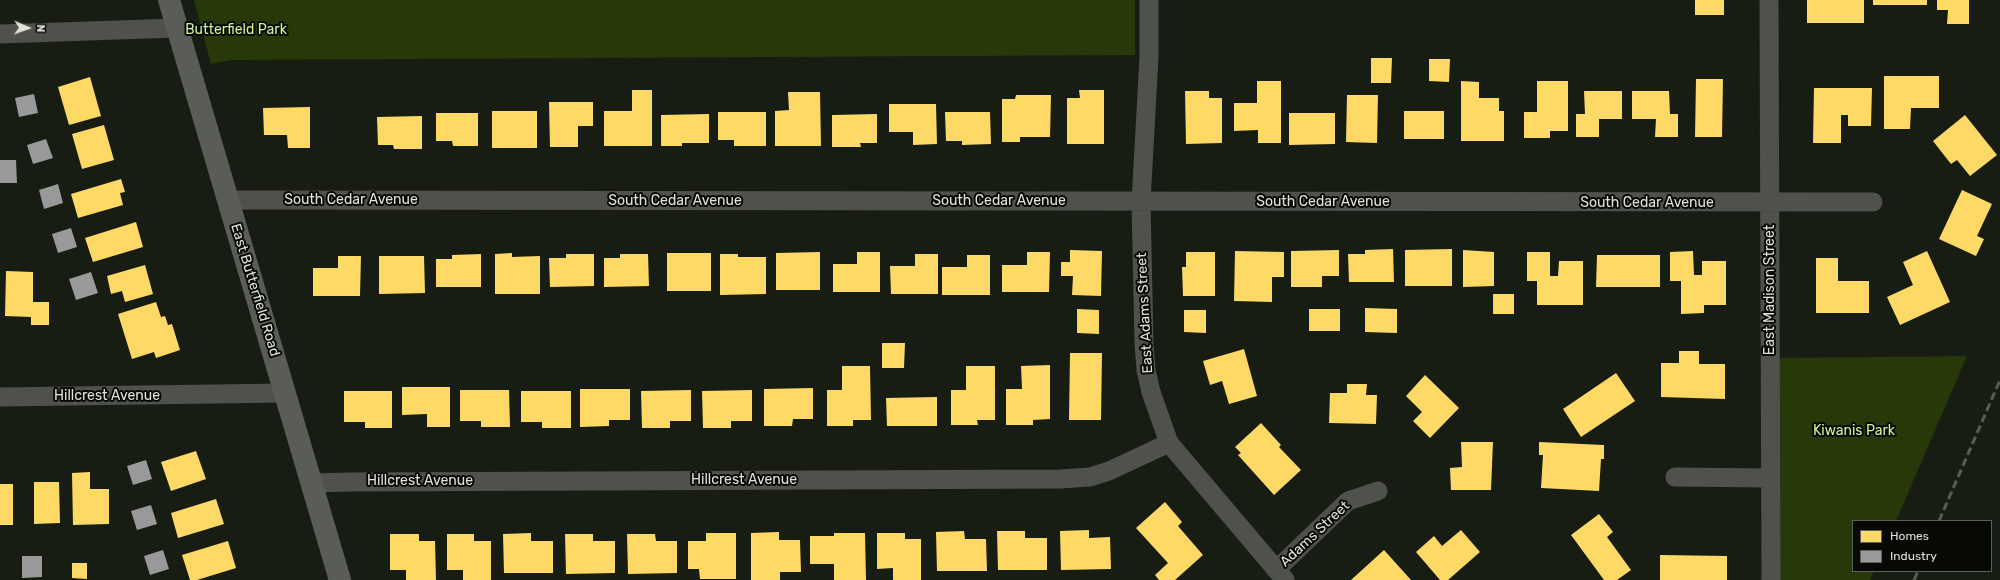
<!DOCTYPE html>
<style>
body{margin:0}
#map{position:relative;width:2000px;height:580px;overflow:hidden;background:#181d13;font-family:Rubik,sans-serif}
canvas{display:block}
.legend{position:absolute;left:1852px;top:520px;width:140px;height:52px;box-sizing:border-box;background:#060904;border:1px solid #5c6159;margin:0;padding:5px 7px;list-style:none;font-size:12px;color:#dee4d8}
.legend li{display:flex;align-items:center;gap:8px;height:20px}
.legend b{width:20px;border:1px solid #5c6159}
.north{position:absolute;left:8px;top:8px;width:40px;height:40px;-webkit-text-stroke:3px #060904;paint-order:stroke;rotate:92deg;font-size:11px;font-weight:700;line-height:16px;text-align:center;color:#dee4d8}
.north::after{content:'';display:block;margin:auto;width:14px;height:18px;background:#dee4d8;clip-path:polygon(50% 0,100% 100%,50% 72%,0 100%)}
</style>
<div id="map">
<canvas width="2000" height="580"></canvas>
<ul class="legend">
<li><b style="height:11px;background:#ffd966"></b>Homes</li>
<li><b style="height:11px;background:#999"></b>Industry</li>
</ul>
<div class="north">N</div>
</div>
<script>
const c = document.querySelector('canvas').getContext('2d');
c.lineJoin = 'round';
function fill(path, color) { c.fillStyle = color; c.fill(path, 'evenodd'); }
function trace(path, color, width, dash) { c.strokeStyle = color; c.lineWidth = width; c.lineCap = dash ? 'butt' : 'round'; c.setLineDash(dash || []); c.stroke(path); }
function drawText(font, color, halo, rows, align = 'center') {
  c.font = font + ' Rubik,sans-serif'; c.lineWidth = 4; c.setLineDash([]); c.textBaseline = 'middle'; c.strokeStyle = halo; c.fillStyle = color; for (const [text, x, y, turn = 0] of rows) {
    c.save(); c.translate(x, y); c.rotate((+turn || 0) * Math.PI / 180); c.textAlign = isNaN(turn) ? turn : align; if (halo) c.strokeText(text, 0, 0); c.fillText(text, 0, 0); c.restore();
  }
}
const green = new Path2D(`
 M 194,0 L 1135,0 L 1135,55 L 231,60 L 211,64 Z
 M 1967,356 L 1896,521 L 1853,521 L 1853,571 L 1874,571 L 1870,580 L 1779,580 L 1779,358 Z`);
const homes = new Path2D(`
 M 1695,0 L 1724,0 L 1724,15 L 1695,15 Z
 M 1807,0 L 1864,0 L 1864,23 L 1807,23 Z
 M 1873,0 L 1927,0 L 1927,5 L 1873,5 Z
 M 1937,0 L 1969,0 L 1969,24 L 1947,24 L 1948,10 L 1937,10 Z
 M 1371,58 L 1392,58 L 1391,83 L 1371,83 Z
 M 1429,59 L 1450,59 L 1449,82 L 1429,81 Z
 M 1884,76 L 1939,76 L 1939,108 L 1911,108 L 1910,129 L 1884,129 Z
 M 90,77 L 101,116 L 69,125 L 58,87 Z
 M 1696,79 L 1723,79 L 1722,137 L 1695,137 Z
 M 1257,81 L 1281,81 L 1281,143 L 1258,143 L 1258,130 L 1234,131 L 1234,103 L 1257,103 Z
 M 1461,81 L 1479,82 L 1479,98 L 1499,98 L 1499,111 L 1504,111 L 1504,141 L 1461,141 Z
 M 1537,81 L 1568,81 L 1568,131 L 1550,131 L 1550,138 L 1524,138 L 1524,112 L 1537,112 Z
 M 1814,88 L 1872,88 L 1871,126 L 1848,126 L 1848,115 L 1841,115 L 1841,143 L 1813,143 Z
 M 632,90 L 652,90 L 652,146 L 604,146 L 604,111 L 632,111 Z
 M 1079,90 L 1104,90 L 1104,144 L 1067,144 L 1067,98 L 1080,98 Z
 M 1185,91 L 1209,91 L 1209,98 L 1222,98 L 1222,143 L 1186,144 Z
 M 1584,91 L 1622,91 L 1622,119 L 1599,119 L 1599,137 L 1576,137 L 1576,114 L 1585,114 Z
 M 1632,91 L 1669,91 L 1670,114 L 1678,114 L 1678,137 L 1655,137 L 1656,119 L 1632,119 Z
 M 788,92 L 820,92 L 821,146 L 775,146 L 775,111 L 789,110 Z
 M 1016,95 L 1051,95 L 1050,137 L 1020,137 L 1020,142 L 1002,142 L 1002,99 L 1015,99 Z
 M 1347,95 L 1378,95 L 1377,143 L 1346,142 Z
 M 549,102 L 593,102 L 593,126 L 578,126 L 578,147 L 550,147 Z
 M 889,104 L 936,104 L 937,144 L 913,145 L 913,132 L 889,132 Z
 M 310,107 L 310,148 L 288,148 L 287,135 L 264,135 L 263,108 Z
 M 492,111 L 537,111 L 537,148 L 492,148 Z
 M 1404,111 L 1444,111 L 1444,139 L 1404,139 Z
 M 718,112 L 766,112 L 766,146 L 734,146 L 734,140 L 718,140 Z
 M 945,112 L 990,112 L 991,144 L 962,145 L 962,141 L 946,141 Z
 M 436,113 L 478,113 L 478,146 L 453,146 L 452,141 L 436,141 Z
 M 1289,113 L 1335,113 L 1335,144 L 1289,145 Z
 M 709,114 L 709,143 L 682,143 L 682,146 L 661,146 L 661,115 Z
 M 877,114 L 877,143 L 860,143 L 861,147 L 832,147 L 832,115 Z
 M 1965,115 L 1997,155 L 1970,176 L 1957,160 L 1951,164 L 1933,141 Z
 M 422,116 L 422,149 L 394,149 L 393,145 L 378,145 L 377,117 Z
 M 104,125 L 114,160 L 82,169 L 72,134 Z
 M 121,179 L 125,192 L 120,193 L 123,205 L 78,218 L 71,194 Z
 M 1962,190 L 1992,204 L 1977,236 L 1984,239 L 1976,256 L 1939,239 Z
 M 136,222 L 143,247 L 93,262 L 85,238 Z
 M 1393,249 L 1394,282 L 1349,282 L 1348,254 L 1365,254 L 1365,250 Z
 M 1452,249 L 1452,286 L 1405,286 L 1405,250 Z
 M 1070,250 L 1102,251 L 1101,296 L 1072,295 L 1073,276 L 1061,276 L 1061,262 L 1070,262 Z
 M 1339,250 L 1339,276 L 1322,276 L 1322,287 L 1291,287 L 1291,251 Z
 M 1463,250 L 1494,252 L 1494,286 L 1463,287 Z
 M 1235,251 L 1284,252 L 1284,277 L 1272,277 L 1272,302 L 1234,301 Z
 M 1693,251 L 1694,275 L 1702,275 L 1702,261 L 1726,261 L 1726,305 L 1704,305 L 1704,313 L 1681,314 L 1681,281 L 1670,281 L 1670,252 Z
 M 1927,251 L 1950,302 L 1900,325 L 1887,297 L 1913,285 L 1903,262 Z
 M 820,252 L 820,290 L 776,290 L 776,253 Z
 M 857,252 L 880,252 L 880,292 L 833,292 L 833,264 L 857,264 Z
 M 1027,252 L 1050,252 L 1049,292 L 1002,292 L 1002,265 L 1027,265 Z
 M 1186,252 L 1215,252 L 1215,296 L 1183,296 L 1182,267 L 1186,267 Z
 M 1527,252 L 1550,252 L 1550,276 L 1558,276 L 1559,261 L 1583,261 L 1583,305 L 1537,305 L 1537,281 L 1527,281 Z
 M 512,253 L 512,257 L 540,256 L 540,294 L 495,294 L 495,254 Z
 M 667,253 L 711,253 L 711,291 L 667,291 Z
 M 481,254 L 481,287 L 436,287 L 436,259 L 452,259 L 452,255 Z
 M 566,254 L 594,254 L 594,286 L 550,287 L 549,258 L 566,258 Z
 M 620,254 L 648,254 L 649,286 L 604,287 L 604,258 L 620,258 Z
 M 720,254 L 738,254 L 738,257 L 766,257 L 766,294 L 720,295 Z
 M 915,254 L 938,254 L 938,294 L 891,294 L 890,266 L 915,266 Z
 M 967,255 L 990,255 L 990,295 L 942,295 L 942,267 L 967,267 Z
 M 1597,255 L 1660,255 L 1660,287 L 1596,287 Z
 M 338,256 L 361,256 L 360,296 L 313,296 L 313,268 L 338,268 Z
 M 379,256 L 424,256 L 425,293 L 379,294 Z
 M 1816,258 L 1838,258 L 1838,281 L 1869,281 L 1869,313 L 1816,313 Z
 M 145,265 L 153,294 L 125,302 L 122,291 L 111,294 L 107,276 Z
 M 6,271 L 33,272 L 33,302 L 49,302 L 49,325 L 31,325 L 31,317 L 5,316 Z
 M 1493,294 L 1514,294 L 1514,314 L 1493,314 Z
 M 156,302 L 161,317 L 165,316 L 168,325 L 172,324 L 180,350 L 156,358 L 154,352 L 132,359 L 118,314 Z
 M 1365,308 L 1397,309 L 1397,333 L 1365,332 Z
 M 1077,309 L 1099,310 L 1099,334 L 1077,333 Z
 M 1309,309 L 1340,309 L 1340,331 L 1309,331 Z
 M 1184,310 L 1206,310 L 1206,333 L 1184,332 Z
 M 882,343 L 905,343 L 904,368 L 882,368 Z
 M 1244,349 L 1257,396 L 1229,404 L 1222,381 L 1210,385 L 1203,361 Z
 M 1679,351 L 1699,351 L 1699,364 L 1725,364 L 1725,399 L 1661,397 L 1661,363 L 1679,363 Z
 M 1070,353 L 1102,353 L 1101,420 L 1069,420 Z
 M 1050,365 L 1050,419 L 1033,420 L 1033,425 L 1006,425 L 1006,389 L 1022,389 L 1021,366 Z
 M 842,366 L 870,366 L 871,420 L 853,420 L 853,426 L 827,426 L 827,390 L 842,390 Z
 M 966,366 L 995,366 L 995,420 L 977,420 L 978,425 L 951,425 L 951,390 L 966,390 Z
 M 1616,373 L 1635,401 L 1581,437 L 1563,409 Z
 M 1425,375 L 1459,408 L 1430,438 L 1413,421 L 1422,412 L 1406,396 Z
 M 1347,384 L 1367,384 L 1366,395 L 1377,395 L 1376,424 L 1329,423 L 1330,393 L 1347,393 Z
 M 402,387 L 450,387 L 450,427 L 427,427 L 427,414 L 402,415 Z
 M 813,388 L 813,419 L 793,419 L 792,426 L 764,426 L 764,389 Z
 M 580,389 L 630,389 L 630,420 L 609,420 L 609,426 L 580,427 Z
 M 460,390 L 509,390 L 510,427 L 481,427 L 481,421 L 460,421 Z
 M 691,390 L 691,421 L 670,421 L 670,428 L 642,428 L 641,391 Z
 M 752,390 L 752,421 L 731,421 L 731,428 L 703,428 L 702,391 Z
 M 344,391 L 392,391 L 392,428 L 365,428 L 365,422 L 344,422 Z
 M 521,391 L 571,391 L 571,428 L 542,428 L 542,422 L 521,422 Z
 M 937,397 L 937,426 L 887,426 L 886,398 Z
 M 1261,423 L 1281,445 L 1279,447 L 1301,470 L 1274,495 L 1238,455 L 1241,453 L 1235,447 Z
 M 1461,442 L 1493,442 L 1491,490 L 1451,490 L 1450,468 L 1462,467 Z
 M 1539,442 L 1604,445 L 1604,459 L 1601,459 L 1599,491 L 1541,488 L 1543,455 L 1539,455 Z
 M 196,451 L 206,479 L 171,491 L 161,462 Z
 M 90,472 L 90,489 L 109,489 L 109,524 L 73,525 L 72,473 Z
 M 34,482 L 59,482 L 60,523 L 34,524 Z
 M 0,484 L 13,484 L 13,525 L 0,525 Z
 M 216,499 L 224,524 L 178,538 L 171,513 Z
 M 1165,502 L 1182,522 L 1178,526 L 1203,555 L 1175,580 L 1159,580 L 1155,575 L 1168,563 L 1136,528 Z
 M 1599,514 L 1613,532 L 1607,537 L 1631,570 L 1617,580 L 1604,580 L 1571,535 Z
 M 1089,530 L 1089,538 L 1110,537 L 1111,569 L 1061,570 L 1060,531 Z
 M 1461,530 L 1480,552 L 1448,580 L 1440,580 L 1416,552 L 1434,536 L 1442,546 Z
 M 964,531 L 965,539 L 986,539 L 987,571 L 937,571 L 936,532 Z
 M 997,531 L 1025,531 L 1025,538 L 1047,538 L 1047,570 L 998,570 Z
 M 779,532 L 779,540 L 800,540 L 801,572 L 780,572 L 780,580 L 751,580 L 751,533 Z
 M 531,533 L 531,541 L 553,541 L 553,573 L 504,573 L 503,534 Z
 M 706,533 L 736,533 L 736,579 L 700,579 L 699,569 L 688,569 L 688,541 L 706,541 Z
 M 834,533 L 865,533 L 866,580 L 834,580 L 834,564 L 810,564 L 810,536 L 834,536 Z
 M 877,533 L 905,533 L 905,539 L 921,539 L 921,580 L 893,580 L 893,568 L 877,569 Z
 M 390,534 L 419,534 L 419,541 L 435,541 L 436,580 L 406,580 L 406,570 L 390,570 Z
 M 447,534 L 474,534 L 474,541 L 491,541 L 491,580 L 463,580 L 463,570 L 447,570 Z
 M 565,534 L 593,534 L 593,541 L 615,541 L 615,573 L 566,574 Z
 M 627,534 L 655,534 L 656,541 L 677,541 L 677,573 L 628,574 Z
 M 228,541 L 236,568 L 197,580 L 190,580 L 182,555 Z
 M 1384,550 L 1411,580 L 1351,580 Z
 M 1660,555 L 1727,556 L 1727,580 L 1660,580 Z
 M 72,563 L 87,563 L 87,579 L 72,578 Z`);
const industry = new Path2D(`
 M 34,94 L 38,113 L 19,117 L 15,98 Z
 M 46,139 L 53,158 L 33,164 L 27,145 Z
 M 0,160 L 16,160 L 17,183 L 0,183 Z
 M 58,184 L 63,203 L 44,209 L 39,190 Z
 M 71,228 L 77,247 L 58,253 L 52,234 Z
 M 91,272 L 98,293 L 76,300 L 69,279 Z
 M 146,460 L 152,479 L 133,485 L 127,466 Z
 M 151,505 L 157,524 L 137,530 L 131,511 Z
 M 163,550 L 169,569 L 150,575 L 144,556 Z
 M 22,556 L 42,556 L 42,577 L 22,578 Z`);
const minor = new Path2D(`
 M 1149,0 L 1149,57 L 1141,202 L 1144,344 L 1146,370 L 1151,392 L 1169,443 L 1285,580
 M 1769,0 L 1771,580
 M 0,34 L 177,28
 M 228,200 L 1873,202
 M 0,397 L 285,393
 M 1675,477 L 1770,478
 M 312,483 L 351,482 L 1060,479 L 1090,477 L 1109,471 L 1169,443
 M 1276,570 L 1348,501 L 1378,491`);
const secondary = new Path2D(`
 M 169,0 L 340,580`);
const rail = new Path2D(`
 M 1939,521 L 2000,380
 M 1914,580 L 1918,571`);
const parkNames = [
 ["Butterfield Park",236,30],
 ["Kiwanis Park",1854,431]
];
const streetNames = [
 ["South Cedar Avenue",351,200],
 ["South Cedar Avenue",675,201],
 ["South Cedar Avenue",999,201],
 ["South Cedar Avenue",1323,202],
 ["South Cedar Avenue",1647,203],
 ["East Butterfield Road",255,290,73],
 ["East Madison Street",1770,290,-90],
 ["East Adams Street",1145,313,-93],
 ["Hillcrest Avenue",107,396],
 ["Hillcrest Avenue",744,480],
 ["Hillcrest Avenue",420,481],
 ["Adams Street",1315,534,-43]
];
fill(green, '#273809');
fill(homes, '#ffd966');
fill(industry, '#999');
trace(minor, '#4f514d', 19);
trace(secondary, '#5a5c58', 22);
trace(rail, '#595b56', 3, [8, 4]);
drawText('14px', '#cef3a0', '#060904', parkNames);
drawText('14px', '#dee4d8', '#060904', streetNames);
</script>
